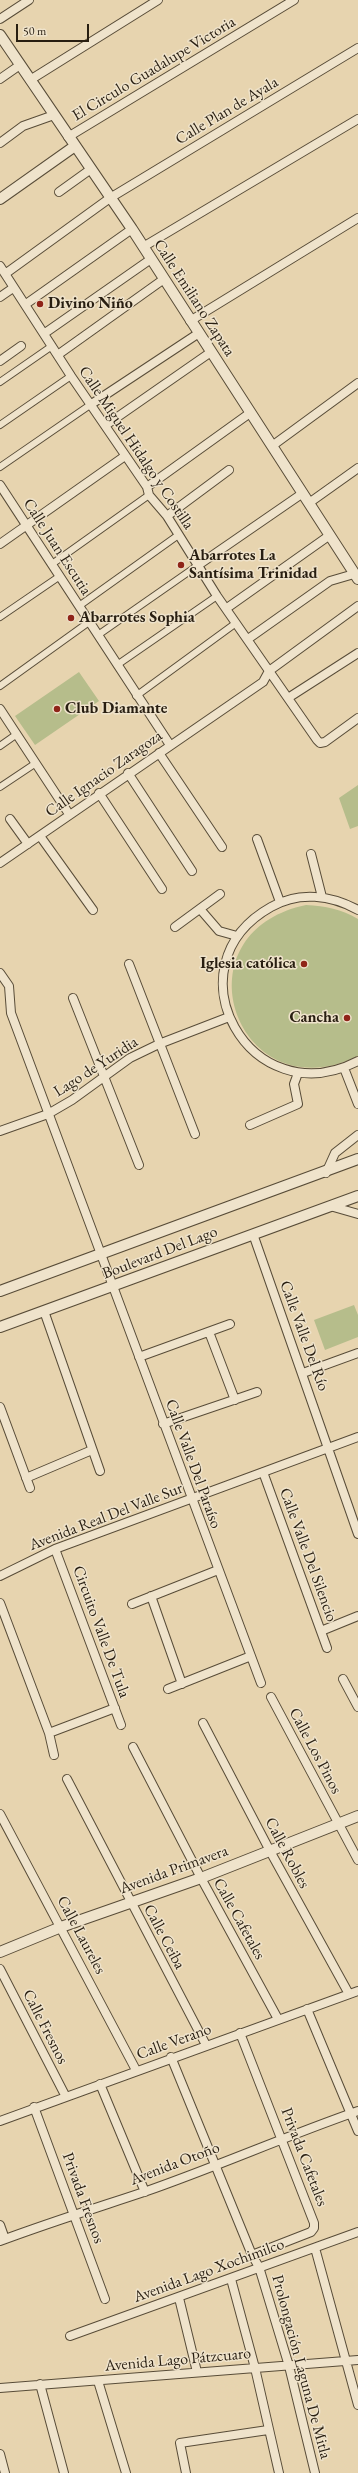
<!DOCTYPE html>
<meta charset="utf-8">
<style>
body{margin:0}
#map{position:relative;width:358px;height:2473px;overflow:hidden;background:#e7d4af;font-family:"EB Garamond",serif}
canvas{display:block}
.scale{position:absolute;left:16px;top:24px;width:73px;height:18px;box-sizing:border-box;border:2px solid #281e11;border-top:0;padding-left:5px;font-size:12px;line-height:14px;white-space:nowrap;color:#281e11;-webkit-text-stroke:3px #efe3cb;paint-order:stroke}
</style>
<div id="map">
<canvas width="358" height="2473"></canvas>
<div class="scale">50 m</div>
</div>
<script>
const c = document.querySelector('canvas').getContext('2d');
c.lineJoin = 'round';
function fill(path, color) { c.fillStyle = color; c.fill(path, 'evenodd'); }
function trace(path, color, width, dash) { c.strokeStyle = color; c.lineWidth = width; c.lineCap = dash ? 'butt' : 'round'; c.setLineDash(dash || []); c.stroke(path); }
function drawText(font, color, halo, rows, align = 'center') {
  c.font = font + ' "EB Garamond",serif'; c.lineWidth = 3; c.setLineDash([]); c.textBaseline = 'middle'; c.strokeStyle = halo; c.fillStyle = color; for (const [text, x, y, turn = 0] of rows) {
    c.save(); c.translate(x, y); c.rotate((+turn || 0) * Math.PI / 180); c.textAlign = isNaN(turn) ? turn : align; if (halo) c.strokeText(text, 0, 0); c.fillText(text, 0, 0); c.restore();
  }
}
const green = new Path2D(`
 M 79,672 L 99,701 L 35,745 L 15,716 Z
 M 358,785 L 358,826 L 350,829 L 339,798 Z
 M 306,905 C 326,906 341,909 358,919 L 358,1056 C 237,1115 173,933 306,905 Z
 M 354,1305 L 358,1315 L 358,1337 L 325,1350 L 314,1320 Z`);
const pedestrian = new Path2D(`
 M 0,382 L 52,346
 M 0,425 L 71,376
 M 0,467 L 90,405
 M 52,564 L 149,495
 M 79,606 L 177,536
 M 0,617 L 60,576
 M 98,635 L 197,566
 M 117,665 L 217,596
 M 0,686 L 89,622
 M 136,696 L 236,623
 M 0,746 L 17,734
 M 0,787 L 36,763`);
const minor = new Path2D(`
 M 0,19 L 29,0
 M 0,79 L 20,65
 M 30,80 L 158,0
 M 68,137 L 294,0
 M 0,143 L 23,126 L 54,115
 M 59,192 L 91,169
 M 143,247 L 358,119
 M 0,266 L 71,376 L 147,487 L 149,495 L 167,516 L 217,596 L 317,740 L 320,743 L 325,742 L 358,718
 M 5,274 L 110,198 L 358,48
 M 0,297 L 13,288
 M 26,304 L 132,229
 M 190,321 L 358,218
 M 45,333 L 151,259
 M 59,354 L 164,279
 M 0,361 L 21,346
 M 90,405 L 199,333
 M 106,425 L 211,352
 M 272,446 L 358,383
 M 0,485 L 170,745
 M 147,487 L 250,413
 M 309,503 L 358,468
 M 167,516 L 229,470
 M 0,544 L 125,456
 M 197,566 L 303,493
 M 227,608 L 330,535
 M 248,639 L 330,581 L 354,574
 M 288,698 L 358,653
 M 0,709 L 69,814
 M 159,753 L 222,847
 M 128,773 L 192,871
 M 99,793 L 162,889
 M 10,819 L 28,844
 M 40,836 L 93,910
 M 257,839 L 280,902
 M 311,854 L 322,897
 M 0,863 L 263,682 L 269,671 L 358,606
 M 200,909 L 219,931 L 237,936
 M 358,910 C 331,895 299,891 271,907 C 166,966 250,1117 358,1061
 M 175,927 L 220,894
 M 129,964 L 195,1134
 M 0,973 L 9,986 L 11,1013 L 261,1683
 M 73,998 L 139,1165
 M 344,1068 L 358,1104
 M 250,1125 L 298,1104 L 294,1084 L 298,1073
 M 0,1131 L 48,1114 L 72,1100 L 130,1058 L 159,1044 L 229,1017
 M 326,1173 L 335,1153 L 358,1135
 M 330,1206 L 358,1214
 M 253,1234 L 358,1534
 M 44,1311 L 100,1471
 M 209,1332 L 235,1400
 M 139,1357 L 230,1324
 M 303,1373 L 358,1353
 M 0,1407 L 30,1488
 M 163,1424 L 257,1392
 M 263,1472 L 327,1648
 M 26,1478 L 92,1450
 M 55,1549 L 121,1725
 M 0,1576 L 55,1549 L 358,1437
 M 151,1596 L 182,1684
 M 0,1603 L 49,1733 L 54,1755
 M 132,1604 L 218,1570
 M 321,1631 L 358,1616
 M 343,1679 L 358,1707
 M 168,1689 L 251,1656
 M 271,1697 L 358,1860
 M 203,1723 L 270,1851 L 349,1994
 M 49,1733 L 115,1708
 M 133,1747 L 201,1878 L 278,2019
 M 67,1779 L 206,2045
 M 0,1814 L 136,2070
 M 0,1969 L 66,2097
 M 307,2009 L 358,2131
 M 240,2033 L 314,2223 L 314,2228 L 311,2232 L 252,2255
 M 171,2057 L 252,2255 L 259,2267 L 289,2366 L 315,2473
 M 100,2084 L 145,2192
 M 34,2107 L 105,2299
 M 0,2121 L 358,1991
 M 0,2225 L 5,2239
 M 0,2241 C 48,2223 96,2208 144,2192 C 216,2167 286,2136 358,2111
 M 315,2248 L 358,2405
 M 231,2279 L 255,2368 L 279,2473
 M 179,2298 L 197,2372
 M 70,2336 L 358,2232
 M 98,2381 L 126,2473
 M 40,2384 L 64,2473
 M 0,2388 L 358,2360
 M 0,2454 L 5,2473
 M 186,2473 L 180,2443 L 268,2430`);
const tertiary = new Path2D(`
 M 0,35 L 132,229 L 358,579
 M 0,199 L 75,146
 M 0,1291 L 358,1159
 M 0,1327 L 358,1196
 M 0,1952 L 61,1927 L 201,1878 L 358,1816`);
const markers = [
 [40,304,4,"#8f2418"],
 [181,565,4,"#8f2418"],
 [71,618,4,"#8f2418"],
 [57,709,4,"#8f2418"],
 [304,964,4,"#8f2418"],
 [347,1018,4,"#8f2418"]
];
const streetNames = [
 ["El Circulo Guadalupe Victoria",154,69,-31],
 ["Calle Plan de Ayala",227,111,-31],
 ["Calle Emiliano Zapata",194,298,57],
 ["Calle Miguel Hidalgo y Costilla",136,448,56],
 ["Calle Juan Escutia",57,547,57],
 ["Calle Ignacio Zaragoza",104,774,-35],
 ["Lago de Yuridia",96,1067,-33],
 ["Boulevard Del Lago",160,1253,-21],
 ["Calle Valle Del Río",304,1336,70],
 ["Calle Valle Del Paraíso",193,1464,70],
 ["Avenida Real Del Valle Sur",106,1517,-21],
 ["Calle Valle Del Silencio",308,1555,70],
 ["Circuito Valle De Tula",101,1632,70],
 ["Calle Los Pinos",315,1751,62],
 ["Calle Robles",287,1853,62],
 ["Avenida Primavera",174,1870,-20],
 ["Calle Cafetales",239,1919,61],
 ["Calle Laureles",81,1935,62],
 ["Calle Ceiba",164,1937,62],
 ["Calle Fresnos",45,2027,63],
 ["Calle Verano",174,2042,-20],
 ["Privada Cafetales",304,2157,69],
 ["Avenida Otoño",175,2164,-21],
 ["Privada Fresnos",83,2198,70],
 ["Avenida Lago Xochimilco",209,2271,-20],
 ["Avenida Lago Pátzcuaro",178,2360,-5],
 ["Prolongación Laguna De Mitla",301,2367,75]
];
const poiNames = [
 ["Divino Niño",48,304],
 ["Abarrotes La",189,556],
 ["Santísima Trinidad",189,574],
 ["Abarrotes Sophia",79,618],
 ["Club Diamante",65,709],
 ["Iglesia católica",296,964,"right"],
 ["Cancha",339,1018,"right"]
];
fill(green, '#b6bd8b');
trace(pedestrian, '#584c38', 8);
trace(minor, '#584c38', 10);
trace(tertiary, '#584c38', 12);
trace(pedestrian, '#efe3cb', 6);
trace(minor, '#efe3cb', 8);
trace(tertiary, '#efe3cb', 10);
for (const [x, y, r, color] of markers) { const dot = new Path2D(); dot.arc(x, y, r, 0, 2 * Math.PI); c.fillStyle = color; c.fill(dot); trace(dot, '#efe3cb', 1.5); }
drawText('16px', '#281e11', '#efe3cb', streetNames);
drawText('bold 16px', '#281e11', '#efe3cb', poiNames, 'left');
</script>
